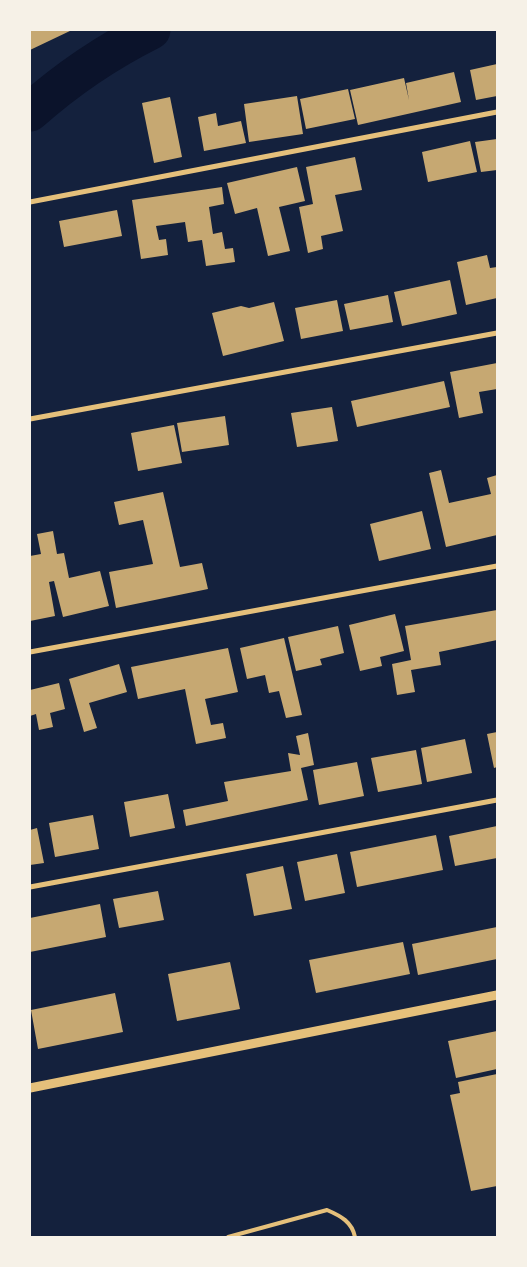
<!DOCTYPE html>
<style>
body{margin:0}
#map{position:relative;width:527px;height:1267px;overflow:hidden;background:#14213d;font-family:Barlow,sans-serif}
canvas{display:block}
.frame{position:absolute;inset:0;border:31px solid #f6f1e7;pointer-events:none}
</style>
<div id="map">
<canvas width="527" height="1267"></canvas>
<div class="frame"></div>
</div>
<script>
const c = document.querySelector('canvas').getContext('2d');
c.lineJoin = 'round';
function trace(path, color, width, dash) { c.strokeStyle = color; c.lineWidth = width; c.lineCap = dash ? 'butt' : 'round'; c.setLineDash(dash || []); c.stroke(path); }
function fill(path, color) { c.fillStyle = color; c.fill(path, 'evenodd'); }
const river = new Path2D(`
 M 30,112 C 67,79 107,52 151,30`);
const building = new Path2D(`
 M 30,30 L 72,30 L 30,50 Z
 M 497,64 L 497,96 L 476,100 L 470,70 Z
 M 454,72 L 461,102 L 358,125 L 350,90 L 404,78 L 409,100 L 406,83 Z
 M 348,89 L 355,119 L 306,129 L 300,99 Z
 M 297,96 L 303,134 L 249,142 L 244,104 Z
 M 170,97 L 182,157 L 154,163 L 142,103 Z
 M 216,113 L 218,126 L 241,121 L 246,143 L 204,151 L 198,117 Z
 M 497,139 L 497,170 L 481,172 L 475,142 Z
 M 470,141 L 477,172 L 428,182 L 422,152 Z
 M 355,157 L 362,190 L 335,195 L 343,231 L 321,236 L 323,249 L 308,253 L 299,207 L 313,204 L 306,167 Z
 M 297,167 L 305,201 L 279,207 L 290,251 L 268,256 L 257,208 L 235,214 L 227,183 Z
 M 222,187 L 224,204 L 209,207 L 213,234 L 222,232 L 225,249 L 233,248 L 235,262 L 206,266 L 202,240 L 188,242 L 185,222 L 156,226 L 159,240 L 166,239 L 168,255 L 141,259 L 132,200 Z
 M 117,210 L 122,236 L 64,247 L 59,221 Z
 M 487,255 L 490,268 L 497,267 L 497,298 L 466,305 L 457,262 Z
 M 450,280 L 457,314 L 402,326 L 394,292 Z
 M 388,295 L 393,322 L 350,330 L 344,304 Z
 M 337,300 L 343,331 L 301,339 L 295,308 Z
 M 274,302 L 284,341 L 223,356 L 212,313 L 241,306 L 249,308 Z
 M 497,363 L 497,389 L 479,392 L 483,413 L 459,418 L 450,372 Z
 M 444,381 L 450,407 L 357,427 L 351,401 Z
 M 332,407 L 338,441 L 297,447 L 291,413 Z
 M 225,416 L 229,445 L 182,452 L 177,423 Z
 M 174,425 L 182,463 L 138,471 L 131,433 Z
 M 441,470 L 449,503 L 491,494 L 487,478 L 497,475 L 497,535 L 446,547 L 429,473 Z
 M 163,492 L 180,567 L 202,563 L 208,589 L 116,608 L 109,572 L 153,564 L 143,520 L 119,525 L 114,502 Z
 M 422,511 L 431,549 L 379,561 L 370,524 Z
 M 53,531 L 57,554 L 64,553 L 69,578 L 100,571 L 109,606 L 63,617 L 54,581 L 49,582 L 55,616 L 30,621 L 30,556 L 41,554 L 37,534 Z
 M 497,610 L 497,640 L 439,652 L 441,665 L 411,670 L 415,692 L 397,695 L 392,664 L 411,660 L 405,626 Z
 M 395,614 L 404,651 L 380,657 L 382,666 L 360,671 L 349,625 Z
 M 338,626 L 344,653 L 320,659 L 322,665 L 296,671 L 288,637 Z
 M 284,638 L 302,715 L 286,718 L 279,691 L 269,693 L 265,675 L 247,679 L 240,648 Z
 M 228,648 L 238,692 L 205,699 L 211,725 L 223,723 L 226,738 L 196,744 L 185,689 L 138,699 L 131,667 Z
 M 119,664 L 127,692 L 89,703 L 97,728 L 84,732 L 69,679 Z
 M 59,683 L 65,709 L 50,713 L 53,727 L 39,730 L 36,714 L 30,716 L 30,690 Z
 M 497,732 L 497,767 L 494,768 L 487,734 Z
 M 308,733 L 314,765 L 301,768 L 308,800 L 186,826 L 183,810 L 228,801 L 224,782 L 291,771 L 288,753 L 300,755 L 296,736 Z
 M 465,739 L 472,773 L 427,782 L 421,748 Z
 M 416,750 L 422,784 L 378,792 L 371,758 Z
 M 357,762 L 364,796 L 319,805 L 313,770 Z
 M 168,794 L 175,828 L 130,837 L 124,802 Z
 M 93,815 L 99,849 L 55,857 L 49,823 Z
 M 497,826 L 497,858 L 455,866 L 449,836 Z
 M 37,828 L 44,863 L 30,865 L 30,830 Z
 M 436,835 L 443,870 L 357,887 L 350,852 Z
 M 337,854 L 345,893 L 305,901 L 297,862 Z
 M 283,866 L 292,909 L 254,916 L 246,874 Z
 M 158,891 L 164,920 L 119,928 L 113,899 Z
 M 100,904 L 106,937 L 30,952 L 30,918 Z
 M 497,927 L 497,959 L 418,975 L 412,944 Z
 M 403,942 L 410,974 L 316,993 L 309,960 Z
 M 230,962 L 240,1009 L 177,1021 L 168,974 Z
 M 115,993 L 123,1032 L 38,1049 L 31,1010 Z
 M 497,1031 L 497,1069 L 456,1078 L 448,1041 Z
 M 497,1074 L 497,1186 L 471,1191 L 450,1095 L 460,1093 L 458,1082 Z`);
const service = new Path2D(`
 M 228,1237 L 327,1210 C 341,1216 352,1222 355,1237`);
const minor = new Path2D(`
 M 30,202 L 497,112
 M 30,419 L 497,333
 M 30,652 L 497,566
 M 30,887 L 497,800`);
const tertiary = new Path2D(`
 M 30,1088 L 497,995`);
trace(river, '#0b132b', 39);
fill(building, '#c6a872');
trace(service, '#e5c07b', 4);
trace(minor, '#e5c07b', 5);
trace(tertiary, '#e5c07b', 9);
</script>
